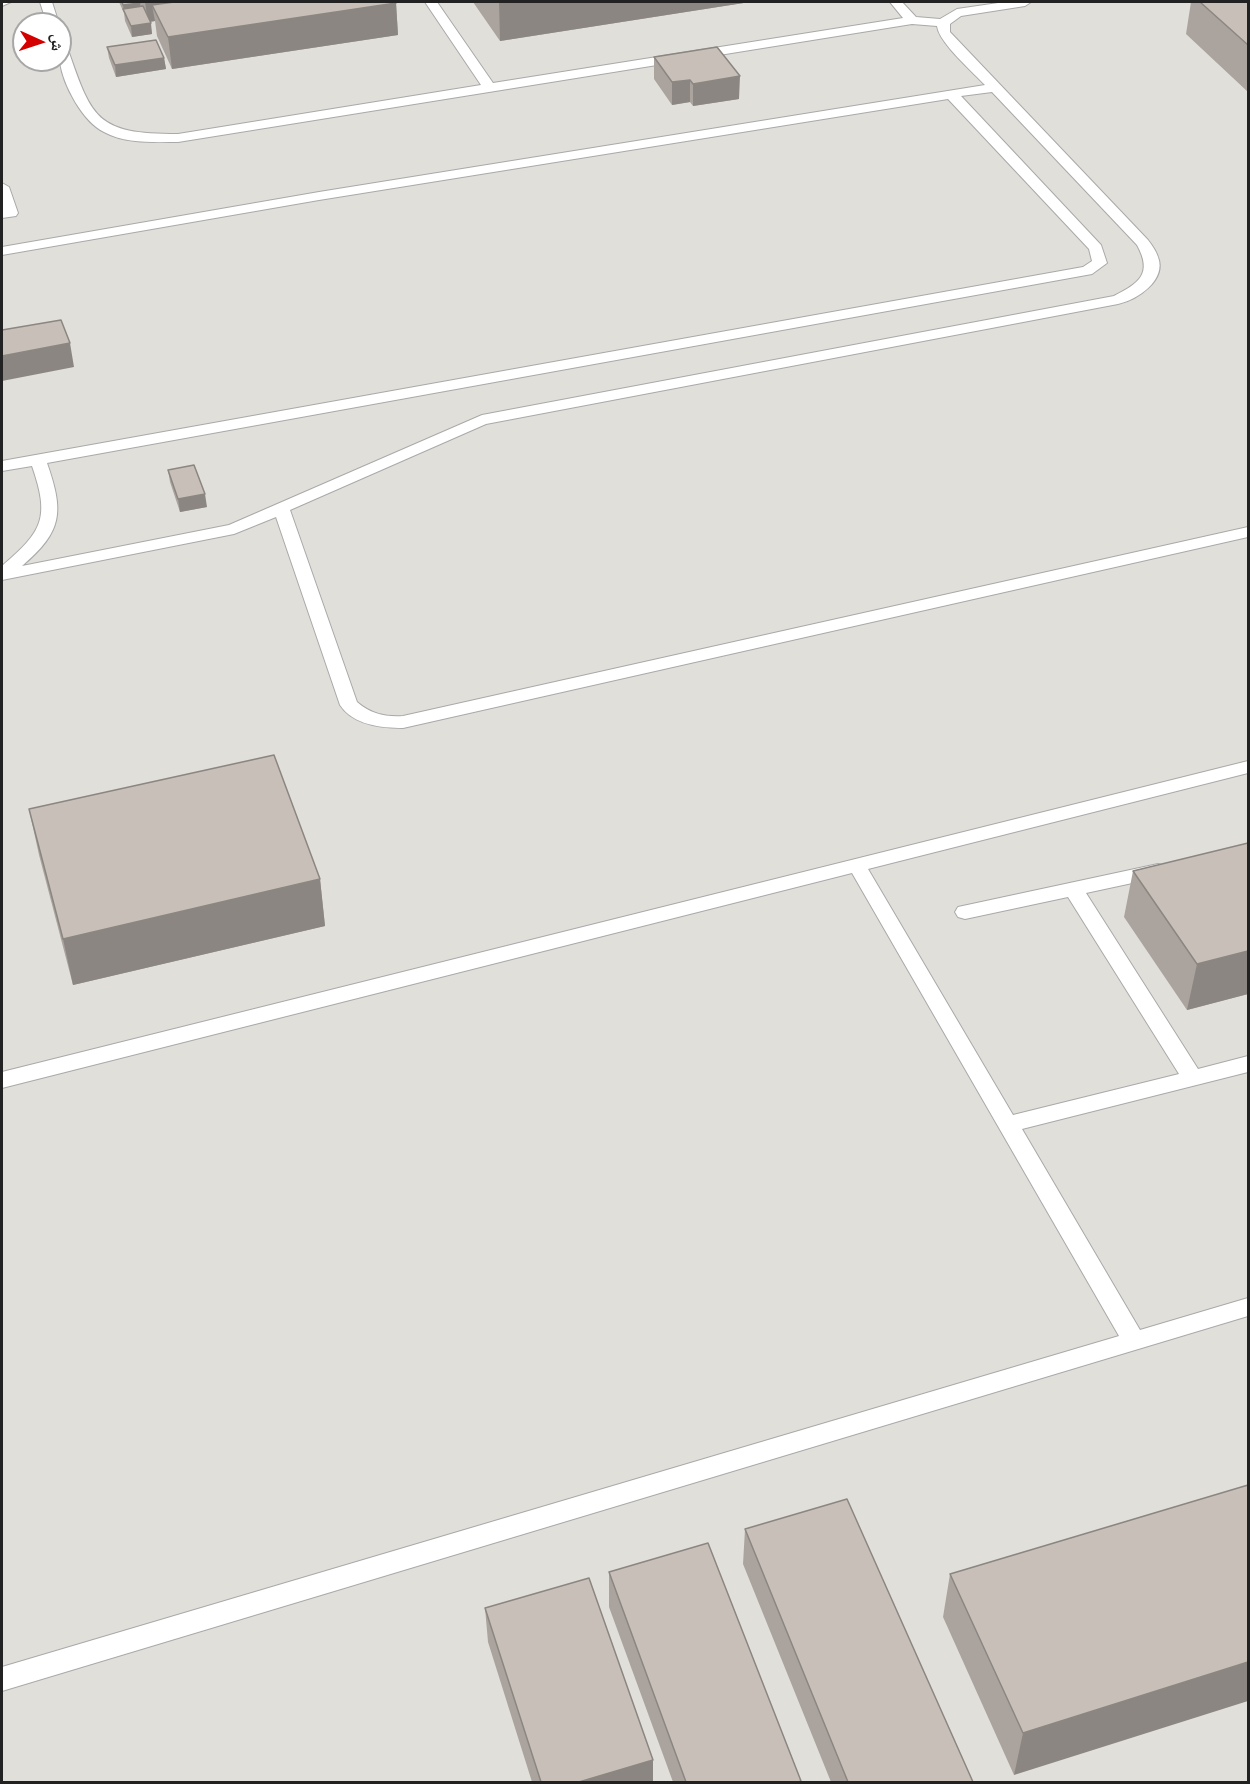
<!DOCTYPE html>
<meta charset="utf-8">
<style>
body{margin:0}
#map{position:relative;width:1250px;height:1784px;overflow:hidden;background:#f2efe9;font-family:Ubuntu,"Noto Naskh Arabic",sans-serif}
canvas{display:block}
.frame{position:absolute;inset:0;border:3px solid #222;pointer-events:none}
.north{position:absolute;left:12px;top:12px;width:60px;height:60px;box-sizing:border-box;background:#fff;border:2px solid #a7a7a7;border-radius:50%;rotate:93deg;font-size:16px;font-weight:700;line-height:24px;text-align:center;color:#222}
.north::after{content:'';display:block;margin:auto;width:21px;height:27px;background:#d40000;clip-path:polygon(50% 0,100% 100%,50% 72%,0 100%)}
</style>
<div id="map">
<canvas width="1250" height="1784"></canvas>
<div class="frame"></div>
<div class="north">ش</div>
</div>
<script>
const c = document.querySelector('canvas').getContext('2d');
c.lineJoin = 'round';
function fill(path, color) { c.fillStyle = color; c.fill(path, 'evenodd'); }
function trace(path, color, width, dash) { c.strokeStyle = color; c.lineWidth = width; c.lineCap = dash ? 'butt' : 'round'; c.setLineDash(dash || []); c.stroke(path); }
const airport = new Path2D(`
 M 2,2 L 1248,2 L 1248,1782 L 2,1782 ZM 24,24 L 60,24 L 60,60 L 24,60 Z`);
const lane = new Path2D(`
 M 2,2 L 11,2 L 2,6 Z
 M 40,2 L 52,2 L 59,24 L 47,24 Z
 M 425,2 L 437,2 L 493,83 L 903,18 L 890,2 L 902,2 L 916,17 L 940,19 L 957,9 L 1005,2 L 1031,2 L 1025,6 L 961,16 L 950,24 L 950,32 L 1148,240 C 1152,245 1156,251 1158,257 C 1167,280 1137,300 1118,304 L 486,424 L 290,510 L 357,702 C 371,714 385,717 403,716 L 1248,527 L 1248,537 L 403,728 C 381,728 353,725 340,705 L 276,517 L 234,534 L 2,580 L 2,566 C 43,531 50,518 32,466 L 2,471 L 2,461 L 1083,267 L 1092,261 L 1089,249 L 948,99 L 319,200 L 2,255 L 2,247 L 319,192 L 985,85 C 973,72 939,43 937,26 L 912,24 L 178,142 C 154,142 126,144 104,132 C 83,122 63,85 60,62 C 59,58 60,47 60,40 L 66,44 C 92,119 95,134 178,134 L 481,85 ZM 992,92 L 1137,245 C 1153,274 1139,283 1114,296 L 482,415 L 229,525 L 22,566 C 63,531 64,512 47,463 L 1092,274 L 1107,263 L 1101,245 L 961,96 Z
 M 2,183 L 9,187 L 18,213 L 16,216 L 2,218 Z
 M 1248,761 L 1248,773 L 868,869 L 1013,1115 L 1179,1074 L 1068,897 L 965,919 L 958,917 L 955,912 L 958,907 L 1158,864 L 1165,866 L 1168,871 L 1165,876 L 1086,893 L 1198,1069 L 1248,1056 L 1248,1072 L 1022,1129 L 1140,1330 L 1248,1298 L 1248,1316 L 2,1691 L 2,1667 L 1119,1336 L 852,873 L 2,1088 L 2,1072 Z`);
const wall = new Path2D(`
 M 119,2 L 395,2 L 396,3 L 398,35 L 172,69 L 157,36 L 155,21 L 150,22 L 152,34 L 132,37 L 125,21 L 124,13 Z
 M 473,2 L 750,2 L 500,41 Z
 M 1191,2 L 1248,2 L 1248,92 L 1186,34 Z
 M 107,47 L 164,58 L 166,69 L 116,77 L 109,58 Z
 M 654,57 L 739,99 L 693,106 L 690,102 L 672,105 L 654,79 Z
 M 168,470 L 207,507 L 180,512 L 170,482 Z
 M 29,809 L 320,879 L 325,926 L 73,985 L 39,855 Z
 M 1248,843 L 1248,994 L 1187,1010 L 1124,917 L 1133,871 Z
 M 1248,1485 L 1014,1775 L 943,1617 L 950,1574 Z
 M 745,1529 L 973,1782 L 831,1782 L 743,1564 Z
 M 609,1572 L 801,1782 L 673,1782 L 609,1607 Z
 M 485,1608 L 653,1782 L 532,1782 L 488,1642 Z`);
const shadedWall = new Path2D(`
 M 145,2 L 288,2 L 152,5 L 155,21 L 148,22 Z
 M 499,2 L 750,2 L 500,41 Z
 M 140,3 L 141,14 L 124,12 L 123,5 Z
 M 396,3 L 398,35 L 172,69 L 168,37 Z
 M 151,23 L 152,34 L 132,37 L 131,26 Z
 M 164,58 L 166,69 L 116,77 L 115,65 Z
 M 740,76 L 739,99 L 693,106 L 693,84 Z
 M 690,80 L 690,102 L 672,105 L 672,82 Z
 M 70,343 L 74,367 L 2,381 L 2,356 Z
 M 205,494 L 207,507 L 180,512 L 178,499 Z
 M 320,879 L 325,926 L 73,985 L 63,939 Z
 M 1248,951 L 1248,994 L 1187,1010 L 1197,964 Z
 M 1248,1662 L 1248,1701 L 1014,1775 L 1023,1733 Z
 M 653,1760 L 653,1782 L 579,1782 Z`);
const building = new Path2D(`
 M 122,2 L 139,2 L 140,3 L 123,5 Z
 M 174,2 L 395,2 L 396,3 L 168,37 L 152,5 Z
 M 1200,2 L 1248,2 L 1248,45 Z
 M 143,6 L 151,23 L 131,26 L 123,9 Z
 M 156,40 L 164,58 L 115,65 L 107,47 Z
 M 717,47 L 740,76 L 693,84 L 690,80 L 672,82 L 654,57 Z
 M 61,320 L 70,343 L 2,356 L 2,330 Z
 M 194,465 L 205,494 L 178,499 L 168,470 Z
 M 274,755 L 320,879 L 63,939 L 29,809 Z
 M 1248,843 L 1248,951 L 1197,964 L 1133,871 Z
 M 1248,1485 L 1248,1662 L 1023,1733 L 950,1574 Z
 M 847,1499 L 973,1782 L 848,1782 L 745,1529 Z
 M 708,1543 L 801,1781 L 798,1782 L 686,1782 L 609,1572 Z
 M 589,1578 L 653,1760 L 579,1782 L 541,1782 L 485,1608 Z`);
fill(airport, '#e1dfda');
trace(lane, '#a9a9a9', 2);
fill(lane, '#fff');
fill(wall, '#aba49e');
fill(shadedWall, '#8b8681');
fill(building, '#c7bfb8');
trace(building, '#8b8681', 1.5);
</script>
